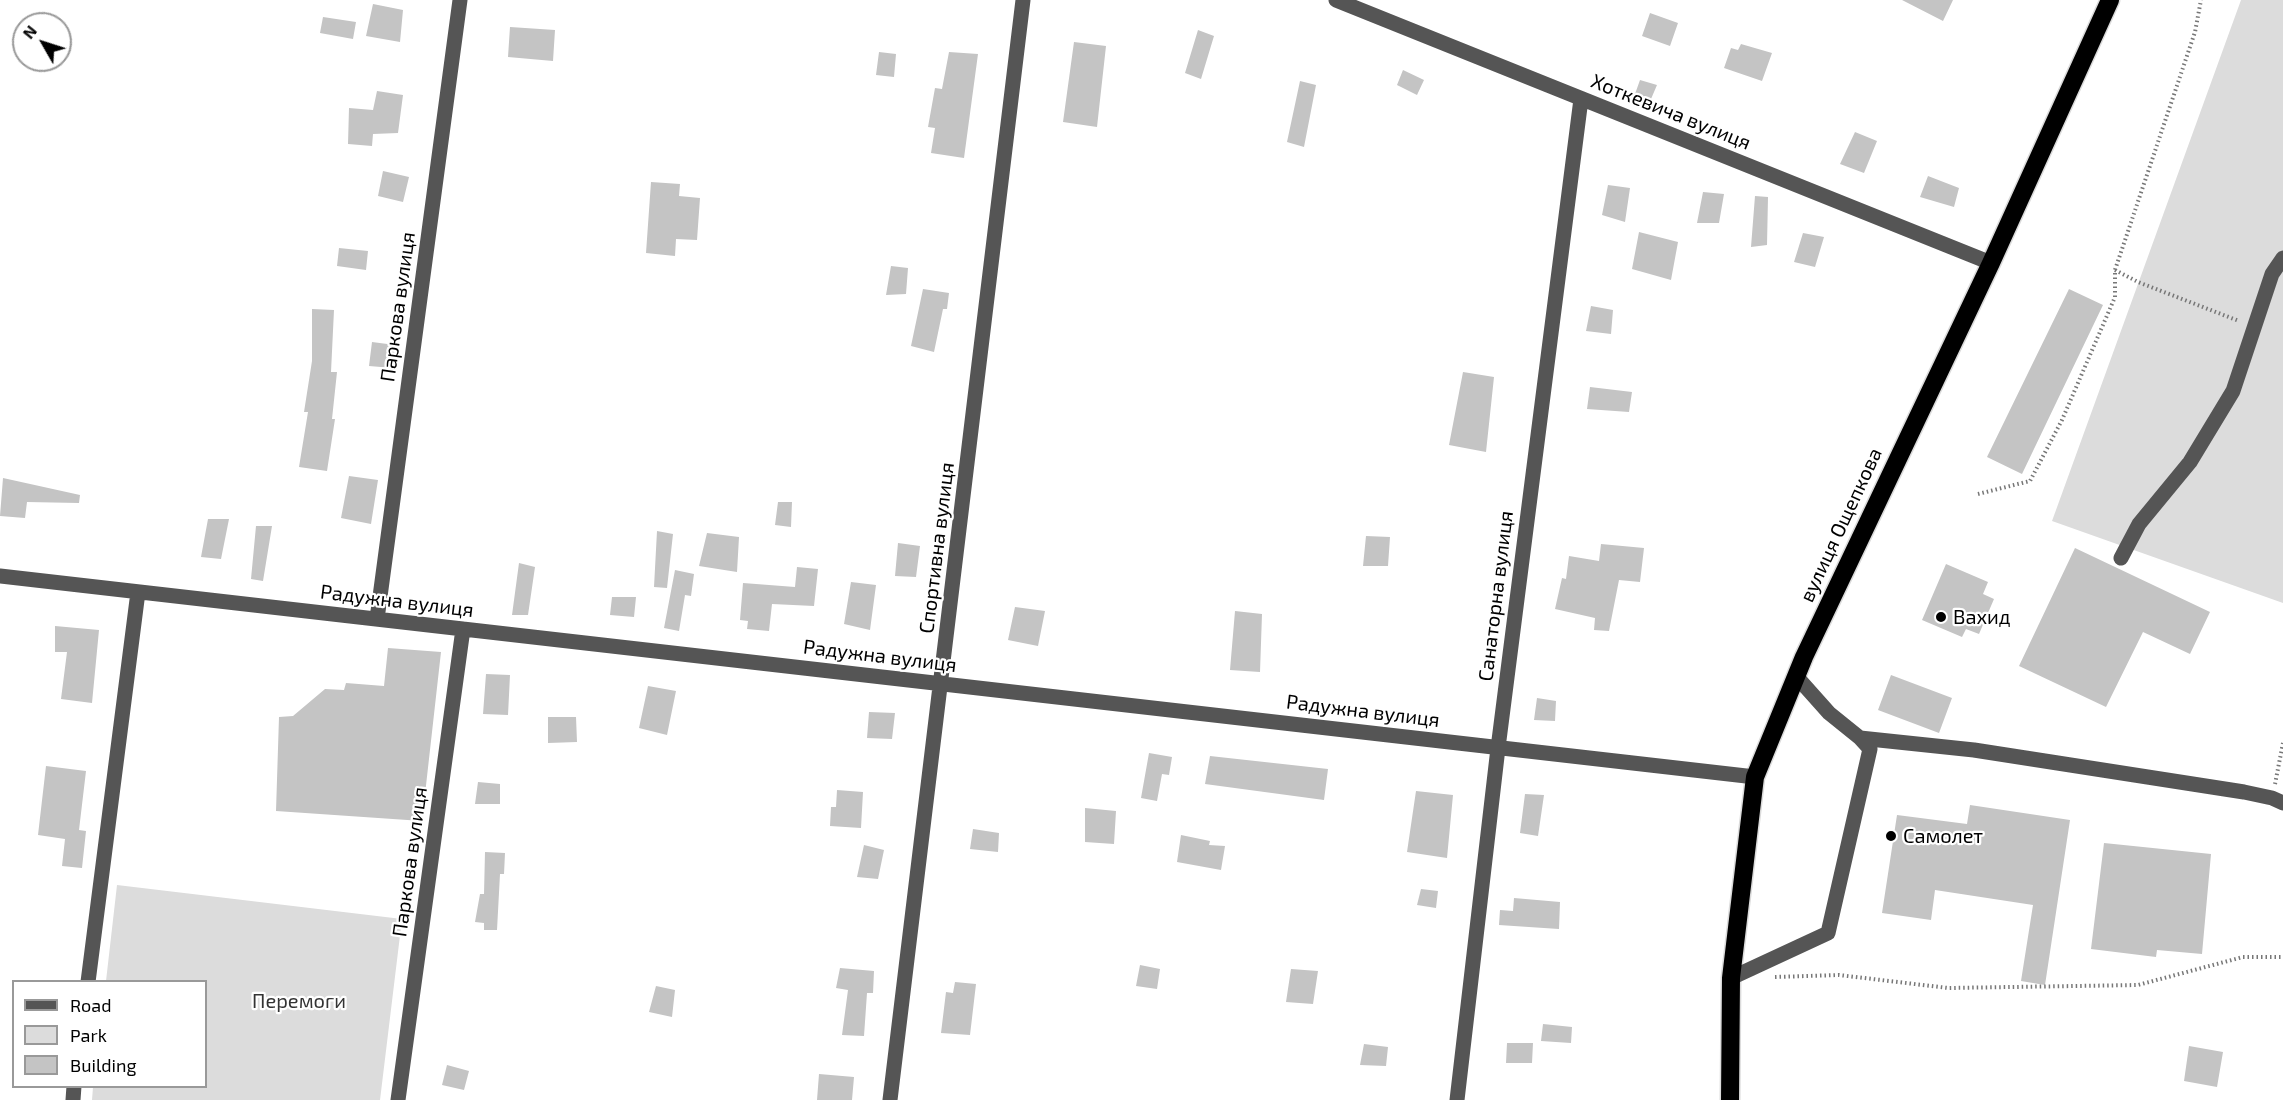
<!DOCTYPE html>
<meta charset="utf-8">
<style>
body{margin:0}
#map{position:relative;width:2283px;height:1100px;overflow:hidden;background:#fff;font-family:"Exo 2",sans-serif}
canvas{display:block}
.legend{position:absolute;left:12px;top:980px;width:195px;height:108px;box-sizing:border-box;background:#fff;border:2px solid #999;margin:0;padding:8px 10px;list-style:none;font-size:18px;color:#000}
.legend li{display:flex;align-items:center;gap:12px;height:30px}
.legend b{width:30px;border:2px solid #999}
.north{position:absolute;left:12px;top:12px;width:60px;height:60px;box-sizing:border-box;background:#fff;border:2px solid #999;border-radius:50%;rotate:309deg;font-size:16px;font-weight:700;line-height:24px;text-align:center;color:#000}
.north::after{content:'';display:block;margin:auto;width:21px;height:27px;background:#000;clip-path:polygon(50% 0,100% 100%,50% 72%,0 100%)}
</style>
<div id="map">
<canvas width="2283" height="1100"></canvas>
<ul class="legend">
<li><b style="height:8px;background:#555"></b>Road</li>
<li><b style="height:16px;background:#dcdcdc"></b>Park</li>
<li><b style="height:16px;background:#c4c4c4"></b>Building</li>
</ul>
<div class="north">N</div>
</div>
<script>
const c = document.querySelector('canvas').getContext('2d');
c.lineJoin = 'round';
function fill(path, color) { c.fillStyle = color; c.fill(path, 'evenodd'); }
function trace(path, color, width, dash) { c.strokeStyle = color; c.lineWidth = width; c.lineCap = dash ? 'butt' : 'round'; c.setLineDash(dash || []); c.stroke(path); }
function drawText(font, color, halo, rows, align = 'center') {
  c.font = font + ' "Exo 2",sans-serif'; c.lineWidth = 4.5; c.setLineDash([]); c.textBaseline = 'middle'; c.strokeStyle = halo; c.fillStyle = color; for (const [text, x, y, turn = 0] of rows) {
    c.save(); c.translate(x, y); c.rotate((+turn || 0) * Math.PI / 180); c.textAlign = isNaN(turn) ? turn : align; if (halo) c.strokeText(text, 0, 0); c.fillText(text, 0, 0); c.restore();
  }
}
const green = new Path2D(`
 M 2241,0 L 2283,0 L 2283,603 L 2052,521 Z
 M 117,885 L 402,919 L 380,1100 L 92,1100 L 93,1087 L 206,1086 L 206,982 L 106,981 Z`);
const building = new Path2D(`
 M 1902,0 L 1953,0 L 1943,21 Z
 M 373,4 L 403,10 L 400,42 L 366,36 Z
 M 1650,13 L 1678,23 L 1670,46 L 1642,36 Z
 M 323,17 L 356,22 L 353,39 L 320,33 Z
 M 510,27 L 555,30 L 553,61 L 508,57 Z
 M 1198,30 L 1214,36 L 1201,79 L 1185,73 Z
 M 1074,42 L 1106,46 L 1097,127 L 1063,122 Z
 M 1741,44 L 1772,53 L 1762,81 L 1724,68 L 1731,48 L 1738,50 Z
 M 879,52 L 896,54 L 894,77 L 876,75 Z
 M 949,52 L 978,54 L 964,158 L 931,153 L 935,128 L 928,127 L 935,88 L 942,89 Z
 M 1403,70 L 1424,80 L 1417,95 L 1397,85 Z
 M 1640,80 L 1657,85 L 1651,99 L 1635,94 Z
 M 1300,81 L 1316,85 L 1304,147 L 1287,142 Z
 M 377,91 L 403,95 L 398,133 L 373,134 L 372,146 L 348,144 L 349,108 L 373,110 Z
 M 1855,132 L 1877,141 L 1864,173 L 1840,164 Z
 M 383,171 L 409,177 L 403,202 L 378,196 Z
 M 1928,176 L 1959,188 L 1954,207 L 1920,197 Z
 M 651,182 L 680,184 L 679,196 L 700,198 L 697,240 L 676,239 L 675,256 L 646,253 Z
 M 1608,185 L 1630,188 L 1625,222 L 1602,215 Z
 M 1703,192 L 1724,194 L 1719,223 L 1697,223 Z
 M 1755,196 L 1768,197 L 1767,245 L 1751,247 Z
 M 1639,232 L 1678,242 L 1671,280 L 1632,269 Z
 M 1803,233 L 1824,237 L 1815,267 L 1794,262 Z
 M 339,248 L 368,251 L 366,270 L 337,266 Z
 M 891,266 L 908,268 L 906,294 L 886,295 Z
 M 923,289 L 949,293 L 947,309 L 943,309 L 934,352 L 911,346 Z
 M 2069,289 L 2103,305 L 2022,474 L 1987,457 Z
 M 1591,306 L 1613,310 L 1611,334 L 1586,331 Z
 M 312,309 L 334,310 L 331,372 L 337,372 L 332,419 L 335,419 L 327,471 L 299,467 L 308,412 L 304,412 L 312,361 Z
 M 372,342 L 395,345 L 393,368 L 369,366 Z
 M 1463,372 L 1494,377 L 1486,452 L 1449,445 Z
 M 1590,387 L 1632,392 L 1629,412 L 1587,409 Z
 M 349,476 L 378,480 L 371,524 L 341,518 Z
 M 3,478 L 80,495 L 79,503 L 27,502 L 25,518 L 0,516 Z
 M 778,502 L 792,502 L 791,527 L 775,525 Z
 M 208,519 L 229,519 L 221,559 L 201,557 Z
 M 256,526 L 272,526 L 263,581 L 251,579 Z
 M 657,531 L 673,534 L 667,588 L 654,587 Z
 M 707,533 L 739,537 L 737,572 L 699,566 Z
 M 1366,536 L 1390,537 L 1388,566 L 1363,566 Z
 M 898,543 L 920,546 L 916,577 L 895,576 Z
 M 1601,544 L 1644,548 L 1640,582 L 1619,580 L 1609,631 L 1594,630 L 1595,618 L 1555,609 L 1562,578 L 1566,579 L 1569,556 L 1599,561 Z
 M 2075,548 L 2210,612 L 2190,654 L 2143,632 L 2106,707 L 2019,666 Z
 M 519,563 L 535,567 L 528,615 L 512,615 Z
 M 1946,564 L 1988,582 L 1983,594 L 1994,599 L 1979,634 L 1966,629 L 1962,637 L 1922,620 Z
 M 797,567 L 818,569 L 814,606 L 772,604 L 769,631 L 747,629 L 748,621 L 740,620 L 743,583 L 795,587 Z
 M 675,570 L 694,574 L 691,596 L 685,595 L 679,631 L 664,628 Z
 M 851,582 L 876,585 L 870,630 L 844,624 Z
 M 612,597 L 636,597 L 634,617 L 610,615 Z
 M 1015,607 L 1045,611 L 1038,646 L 1008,640 Z
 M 1235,611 L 1262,614 L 1260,672 L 1230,670 Z
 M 55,626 L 99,630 L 92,703 L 61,699 L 67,652 L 55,652 Z
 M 388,648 L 441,652 L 422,821 L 276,811 L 279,717 L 293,716 L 325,689 L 344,690 L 346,683 L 384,686 Z
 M 486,674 L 510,675 L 508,715 L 483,714 Z
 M 1891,675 L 1952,698 L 1939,733 L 1878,710 Z
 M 648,686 L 676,691 L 667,735 L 639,728 Z
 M 1537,698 L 1556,701 L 1555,721 L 1534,720 Z
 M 869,712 L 895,713 L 892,739 L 867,738 Z
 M 548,717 L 576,717 L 577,742 L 548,743 Z
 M 1149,753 L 1172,757 L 1169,775 L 1162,774 L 1157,801 L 1141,798 Z
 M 1210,756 L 1328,769 L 1324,800 L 1205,784 Z
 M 46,766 L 86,771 L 79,830 L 86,831 L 82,868 L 62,866 L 65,839 L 38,835 Z
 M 478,782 L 500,784 L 500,804 L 475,804 Z
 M 837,790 L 863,792 L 861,828 L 830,826 L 831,807 L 836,807 Z
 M 1416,791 L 1453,795 L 1447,858 L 1407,852 Z
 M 1525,794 L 1544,795 L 1538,836 L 1520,833 Z
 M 1970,805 L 2070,820 L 2045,985 L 2021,981 L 2033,905 L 1935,890 L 1931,920 L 1882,913 L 1897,815 L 1967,824 Z
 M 1085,808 L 1116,811 L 1114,844 L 1085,842 Z
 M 973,829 L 999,833 L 998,852 L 970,849 Z
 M 1181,835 L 1210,841 L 1209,845 L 1225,846 L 1221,870 L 1177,862 Z
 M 2104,843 L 2211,854 L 2202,954 L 2157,950 L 2156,957 L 2091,949 Z
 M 864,845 L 884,850 L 878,879 L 857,877 Z
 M 485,852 L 505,853 L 504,874 L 500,874 L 497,930 L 484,930 L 484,923 L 475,922 L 480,894 L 484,894 Z
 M 1421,889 L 1438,891 L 1436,908 L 1417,905 Z
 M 1514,898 L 1560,902 L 1559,929 L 1499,925 L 1500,910 L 1513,911 Z
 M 1140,965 L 1160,969 L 1157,989 L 1136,986 Z
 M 840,968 L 874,971 L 873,993 L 867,993 L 864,1036 L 842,1035 L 848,990 L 836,988 Z
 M 1291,969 L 1318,971 L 1313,1004 L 1286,1002 Z
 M 955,982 L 976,984 L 970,1035 L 941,1033 L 946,992 L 953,993 Z
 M 656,986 L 675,990 L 672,1017 L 649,1012 Z
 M 1543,1024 L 1572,1027 L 1571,1043 L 1541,1041 Z
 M 1507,1043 L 1533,1043 L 1532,1063 L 1506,1063 Z
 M 1364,1044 L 1388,1047 L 1386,1066 L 1360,1065 Z
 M 2189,1046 L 2223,1052 L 2217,1087 L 2184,1081 Z
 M 447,1065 L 469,1071 L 464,1090 L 442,1085 Z
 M 819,1074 L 854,1077 L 852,1100 L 817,1100 Z`);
const path = new Path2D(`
 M 2115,270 L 2138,282 L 2239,321
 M 1978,494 L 2030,481 L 2062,420 L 2115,297 L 2115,270 L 2195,32 L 2201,0
 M 2275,784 L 2283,743
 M 1775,977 L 1839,975 L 1948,988 L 2138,985 L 2243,957 L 2283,957`);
const minor = new Path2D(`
 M 1336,0 L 1991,263
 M 2121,558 L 2139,524 L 2190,462 L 2233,391 L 2272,274 L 2283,258
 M 0,576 L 1755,777
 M 377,619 L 460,0
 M 1860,738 L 1974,750 L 2244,792 L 2272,798 L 2283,803
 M 1731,978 L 1828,933 L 1870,749 L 1860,738 L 1829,713 L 1796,676
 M 88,982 L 138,592
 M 73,1100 L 74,1086
 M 398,1100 L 463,629
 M 890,1100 L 1023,0
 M 1457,1100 L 1498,748 L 1581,99`);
const highway = new Path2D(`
 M 1730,1100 L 1731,978 L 1755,777 L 1804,657 L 1991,263 L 2110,0`);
const markers = [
 [1941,617,6,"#000"],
 [1891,836,6,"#000"]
];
const streetNames = [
 ["Хоткевича вулиця",1671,112,22],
 ["Паркова вулиця",398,307,-82],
 ["вулиця Ощепкова",1841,525,-65],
 ["Спортивна вулиця",937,548,-83],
 ["Санаторна вулиця",1496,596,-83],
 ["Радужна вулиця",397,601,7],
 ["Радужна вулиця",880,656,7],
 ["Радужна вулиця",1363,711,7],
 ["Паркова вулиця",410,862,-82]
];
const poiNames = [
 ["Вахид",1953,617],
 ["Самолет",1903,836]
];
const parkNames = [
 ["Перемоги",299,1001]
];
fill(green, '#dcdcdc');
fill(building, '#c4c4c4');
trace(highway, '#dbdbdb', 21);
trace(path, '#777', 4, [1.5, 3]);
trace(minor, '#555', 15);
trace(highway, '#000', 18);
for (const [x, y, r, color] of markers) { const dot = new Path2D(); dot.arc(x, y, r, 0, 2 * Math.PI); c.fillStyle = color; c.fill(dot); trace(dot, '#fff', 2); }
drawText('20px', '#000', '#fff', streetNames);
drawText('20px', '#000', '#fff', poiNames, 'left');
drawText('20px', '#333', '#fff', parkNames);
</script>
